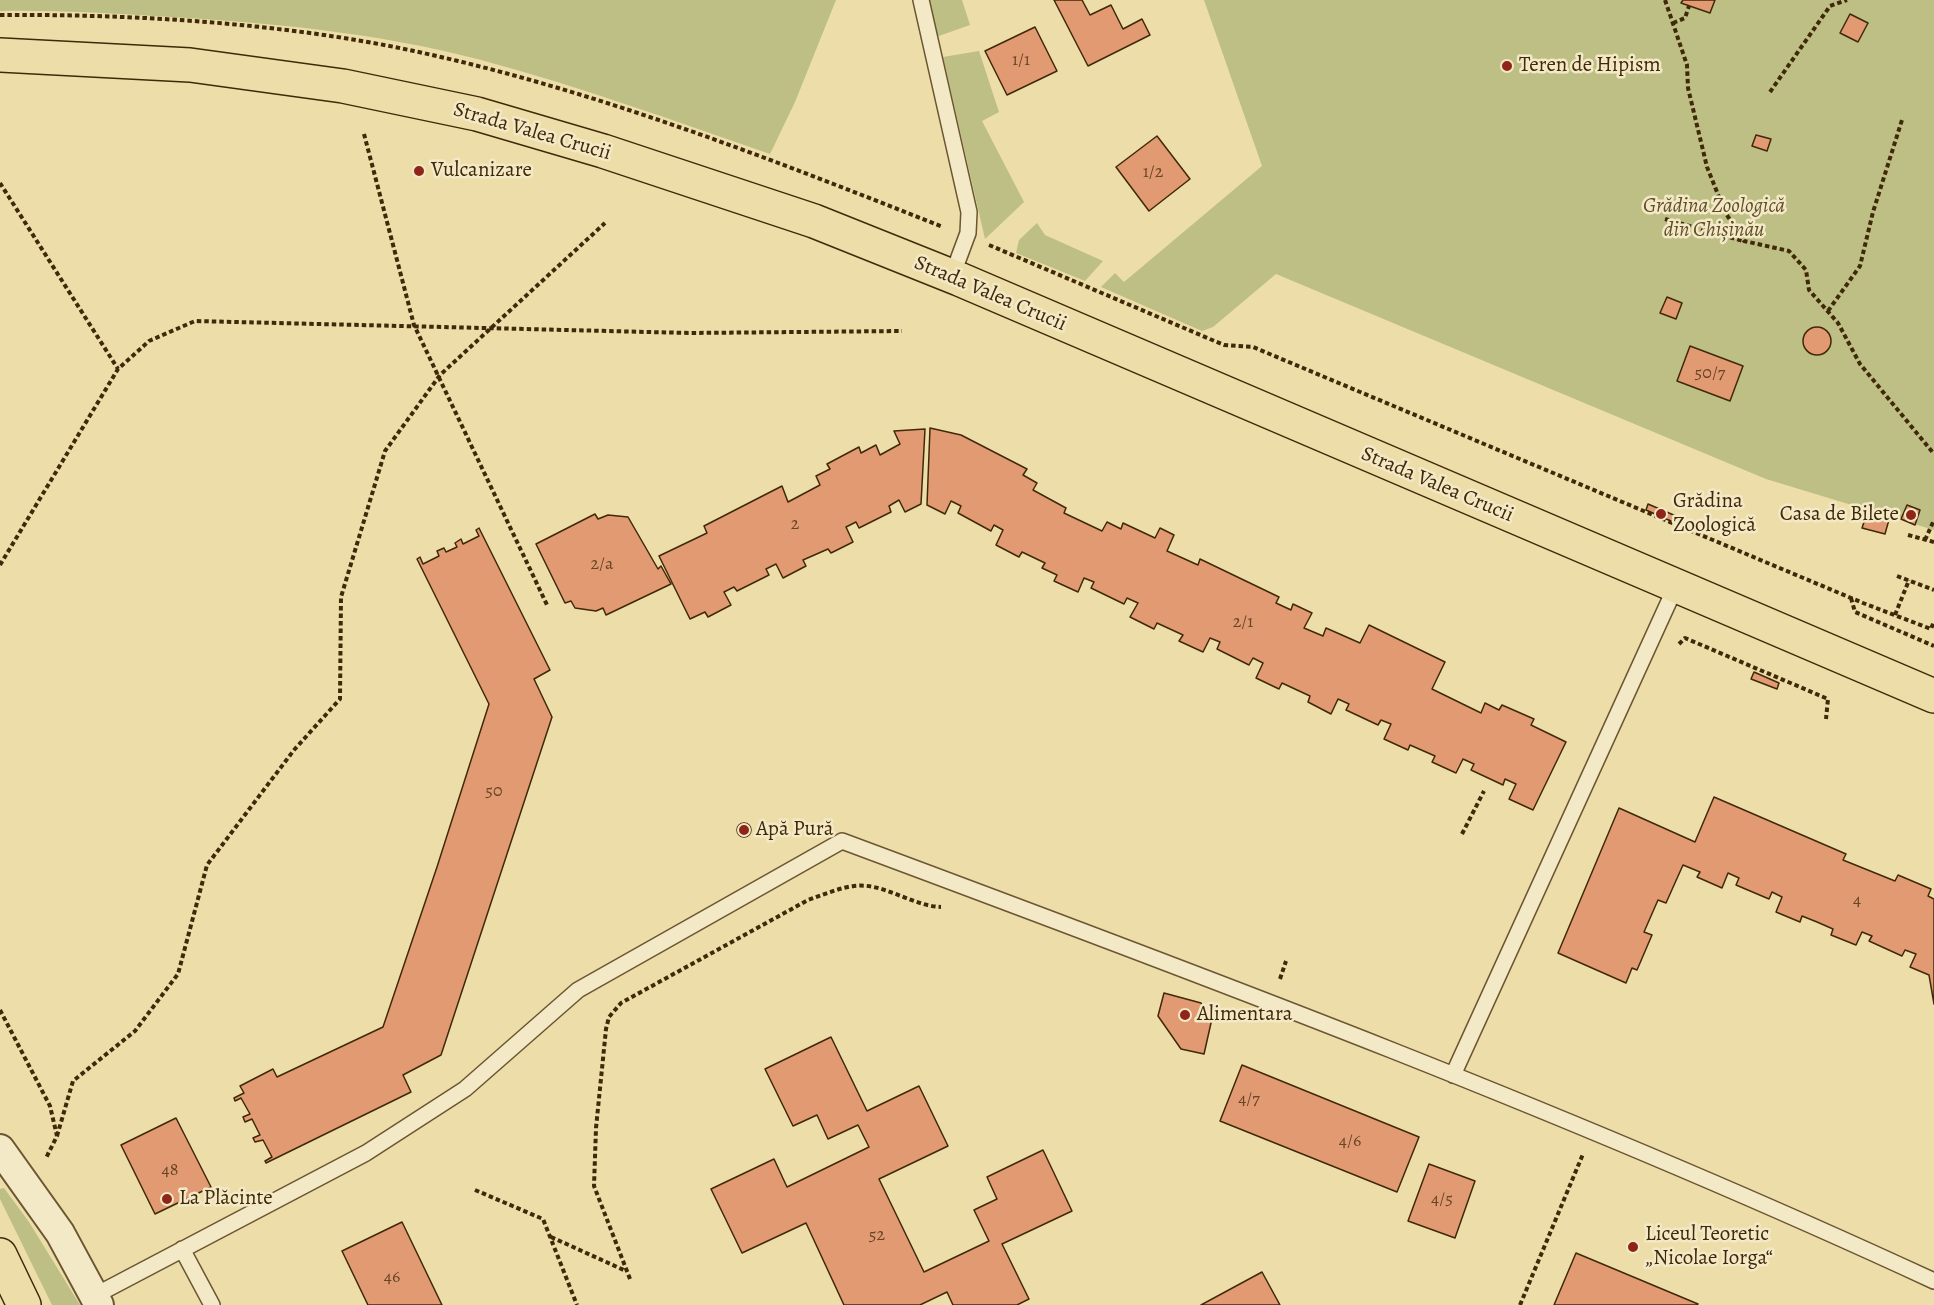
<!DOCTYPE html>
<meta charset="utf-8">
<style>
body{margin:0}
canvas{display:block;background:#ecdda9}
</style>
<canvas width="1934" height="1305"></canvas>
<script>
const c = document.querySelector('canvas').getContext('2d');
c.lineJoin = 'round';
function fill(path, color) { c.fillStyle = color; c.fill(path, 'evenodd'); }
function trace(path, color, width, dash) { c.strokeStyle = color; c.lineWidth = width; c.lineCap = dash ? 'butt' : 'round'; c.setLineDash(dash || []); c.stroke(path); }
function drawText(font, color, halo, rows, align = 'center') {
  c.font = font + ' Alegreya,serif'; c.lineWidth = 5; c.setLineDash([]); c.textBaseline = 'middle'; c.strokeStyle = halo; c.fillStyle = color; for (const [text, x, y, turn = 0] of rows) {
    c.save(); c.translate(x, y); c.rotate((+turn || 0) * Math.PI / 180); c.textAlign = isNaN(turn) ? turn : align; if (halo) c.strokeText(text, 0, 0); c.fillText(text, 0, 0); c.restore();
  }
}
const green = new Path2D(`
 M 0,0 L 836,0 L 795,102 L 770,154 C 674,121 579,86 481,60 C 375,32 264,22 154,16 C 103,13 51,10 0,11 Z
 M 929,0 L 962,0 L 970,25 L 936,37 Z
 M 1204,0 L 1934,0 L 1934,530 L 1766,479 L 1276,274 L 1213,327 L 1202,331 L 1101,287 L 1115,273 L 1124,282 L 1262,166 Z
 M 979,51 L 999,112 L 982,121 L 1024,202 L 985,239 L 943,57 Z
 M 1037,223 L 1045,235 L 1103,261 L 1085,281 L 1016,253 L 1019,240 Z
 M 4,1188 L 29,1222 L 80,1305 L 52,1305 L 0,1199 L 0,1189 Z`);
const building = new Path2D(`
 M 1054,0 L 1082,0 L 1090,15 L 1111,5 L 1123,29 L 1142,19 L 1150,35 L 1088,66 Z
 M 1683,0 L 1715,0 L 1710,13 L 1681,3 Z
 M 1850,14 L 1868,23 L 1858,42 L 1840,33 Z
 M 1035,27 L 1057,71 L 1007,95 L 985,51 Z
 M 1756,135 L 1771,139 L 1767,151 L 1752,146 Z
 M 1157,136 L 1190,179 L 1149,211 L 1116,167 Z
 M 1667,297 L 1682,303 L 1676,319 L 1660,313 Z
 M1803 341a14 14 0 1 1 28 0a14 14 0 1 1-28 0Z
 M 1690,346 L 1743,366 L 1730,401 L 1677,381 Z
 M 930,428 L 961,435 L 1027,469 L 1023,475 L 1037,483 L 1033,490 L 1066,508 L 1064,513 L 1102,531 L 1107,522 L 1121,529 L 1123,523 L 1155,538 L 1160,528 L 1174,535 L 1167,551 L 1198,565 L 1200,559 L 1279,597 L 1276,603 L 1291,610 L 1293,604 L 1312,613 L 1304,628 L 1323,636 L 1326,628 L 1360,643 L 1369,625 L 1445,662 L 1432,689 L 1481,713 L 1485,703 L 1499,710 L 1502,705 L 1534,719 L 1531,725 L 1566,742 L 1533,810 L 1509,799 L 1516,784 L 1505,779 L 1503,785 L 1471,770 L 1474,764 L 1463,759 L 1456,773 L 1432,762 L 1435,756 L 1410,745 L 1408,750 L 1384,739 L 1391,724 L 1381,720 L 1378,725 L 1346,710 L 1349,704 L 1338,699 L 1331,714 L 1308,702 L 1310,696 L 1297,690 L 1282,683 L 1279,689 L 1256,678 L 1263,663 L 1253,658 L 1249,665 L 1217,649 L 1220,642 L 1210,638 L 1203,652 L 1179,641 L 1183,635 L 1157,623 L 1154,629 L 1130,617 L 1138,603 L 1127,598 L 1124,604 L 1091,588 L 1094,582 L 1084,578 L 1078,592 L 1054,581 L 1057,575 L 1042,568 L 1045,563 L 1022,552 L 1019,557 L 996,545 L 1003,530 L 994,525 L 991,531 L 958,513 L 961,506 L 951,501 L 945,514 L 927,505 Z
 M 925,429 L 921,504 L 905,512 L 899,500 L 889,506 L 891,512 L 859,528 L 856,522 L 846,527 L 853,542 L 831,553 L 828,549 L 803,560 L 806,566 L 783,578 L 776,564 L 766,569 L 769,575 L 737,591 L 734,587 L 724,592 L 731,605 L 708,617 L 705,612 L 690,619 L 659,556 L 707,533 L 704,526 L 782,486 L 788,502 L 820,485 L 816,476 L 830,469 L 827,464 L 859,447 L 861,453 L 876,445 L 880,455 L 900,444 L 894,431 Z
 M 1648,504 L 1676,516 L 1673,522 L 1646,510 Z
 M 1907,505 L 1920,510 L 1915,525 L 1901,519 Z
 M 1868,510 L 1890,516 L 1885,534 L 1862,528 Z
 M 595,514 L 598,519 L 608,515 L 628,517 L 658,569 L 661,566 L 671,584 L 606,615 L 603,608 L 596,611 L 575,608 L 571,601 L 565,603 L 536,544 Z
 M 479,528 L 550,670 L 534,679 L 552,717 L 441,1055 L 403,1075 L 411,1092 L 266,1163 L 265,1161 L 272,1157 L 263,1140 L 255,1142 L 253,1138 L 260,1135 L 252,1119 L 245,1122 L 243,1117 L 250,1114 L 241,1098 L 235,1101 L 234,1098 L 244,1093 L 240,1086 L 273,1069 L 277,1077 L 383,1027 L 437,867 L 489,704 L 417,559 L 420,557 L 423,564 L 439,556 L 437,551 L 444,548 L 446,552 L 457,547 L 455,543 L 461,539 L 463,544 L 479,536 L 476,530 Z
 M 1754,672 L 1779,683 L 1777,689 L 1751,679 Z
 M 1714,797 L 1846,854 L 1843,860 L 1895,881 L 1898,875 L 1931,889 L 1928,896 L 1934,899 L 1934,1004 L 1929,975 L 1910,967 L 1916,954 L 1905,950 L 1902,956 L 1869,941 L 1872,936 L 1862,932 L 1856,945 L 1831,935 L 1833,929 L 1817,922 L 1802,916 L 1800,922 L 1776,912 L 1782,897 L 1772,892 L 1769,899 L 1736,885 L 1739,878 L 1728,873 L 1722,888 L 1697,877 L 1700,872 L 1683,865 L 1666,903 L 1658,900 L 1644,932 L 1652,935 L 1637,970 L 1632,968 L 1626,983 L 1558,953 L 1619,808 L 1695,842 Z
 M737 830a7 7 0 1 1 14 0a7 7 0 1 1-14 0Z
 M 1164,993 L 1201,1003 L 1211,1023 L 1204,1054 L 1181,1049 L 1158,1016 Z
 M 831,1037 L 867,1111 L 919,1086 L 948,1146 L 879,1179 L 924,1272 L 989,1241 L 974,1210 L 997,1199 L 987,1177 L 1043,1150 L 1072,1211 L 1002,1244 L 1029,1299 L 1017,1305 L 953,1305 L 947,1292 L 920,1305 L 844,1305 L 806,1223 L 742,1253 L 711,1189 L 774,1159 L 787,1187 L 869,1147 L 858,1125 L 828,1139 L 817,1115 L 793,1126 L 765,1069 Z
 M 1242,1065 L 1419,1137 L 1397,1192 L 1220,1121 Z
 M 176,1118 L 211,1187 L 155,1214 L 121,1145 Z
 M 1429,1164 L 1475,1181 L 1455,1238 L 1408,1221 Z
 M 402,1222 L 442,1305 L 368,1305 L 342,1251 Z
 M 1576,1253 L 1698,1304 L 1697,1305 L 1554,1305 Z
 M 1262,1272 L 1280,1305 L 1201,1305 Z`);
const path = new Path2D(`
 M 1665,0 L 1687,65 L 1688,88 L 1707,167 L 1725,212 L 1744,241 L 1789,251 L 1806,270 L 1809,290 L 1838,323 L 1860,364 L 1934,454
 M 0,15 C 134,14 283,23 414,51 C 596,90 771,159 943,227
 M 1673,23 L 1685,18 L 1689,6
 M 1770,92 L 1830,6 L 1847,0
 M 364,134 L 414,325 L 548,607
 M 0,183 L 118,369
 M 1665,219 L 1743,241
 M 989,245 L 1224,345 L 1253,347 L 1863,603 L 1931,629 L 1934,621
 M 1828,311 L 1860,266 L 1873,212 L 1902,120
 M 1908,535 L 1934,542
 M 1925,540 L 1934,520
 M 0,565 L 118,369 L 149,341 L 195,321 L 690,333 L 902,331
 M 1897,576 L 1934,590
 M 1851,598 L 1855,612 L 1934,646
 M 1895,615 L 1909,580
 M 1679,644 L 1685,638 L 1828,699 L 1826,719
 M 1462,834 L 1484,791
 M 1280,979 L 1286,961
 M 0,1010 L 50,1106 L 57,1136 L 46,1158
 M 57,1136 L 73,1081 L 135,1031 L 178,974 L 207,865 L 294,750 L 340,699 L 341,597 L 385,451 L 440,375 L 605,223
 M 475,1190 L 543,1219 L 577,1305
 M 551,1237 L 626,1271
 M 630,1279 L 594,1186 L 596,1128 L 606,1029 L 609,1017 L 621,1003 L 808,900 C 823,895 838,888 854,886 C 883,882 912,906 941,907
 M 1520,1305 L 1583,1154`);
const lane = new Path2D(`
 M 921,0 L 969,212 L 968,233 L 952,276
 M 1453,1075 L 1676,586
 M 182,1249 L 212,1305
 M 94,1296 L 366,1153 L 465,1089 L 578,990 L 842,841 C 1210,978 1578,1116 1934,1281`);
const street = new Path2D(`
 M 0,1149 L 60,1233 L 99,1305`);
const primary = new Path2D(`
 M 0,55 L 190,65 L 343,86 L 477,114 L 603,151 L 814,221 L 959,279 L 1934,696
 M 0,1255 L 24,1305`);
const markers = [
 [1507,66,6,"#8f2418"],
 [419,171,6,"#8f2418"],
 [1661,514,6,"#8f2418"],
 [1911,515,6,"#8f2418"],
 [744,830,6,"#8f2418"],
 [1185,1015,6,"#8f2418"],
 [167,1199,6,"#8f2418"],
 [1633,1247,6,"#8f2418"]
];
const numberNames = [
 ["1/1",1021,61],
 ["1/2",1153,173],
 ["50/7",1710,374],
 ["2",795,525],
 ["2/a",602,565],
 ["2/1",1243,623],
 ["50",494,792],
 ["4",1857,901],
 ["4/7",1249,1100],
 ["4/6",1350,1142],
 ["48",170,1171],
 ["4/5",1442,1200],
 ["52",877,1236],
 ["46",392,1278]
];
const poiNames = [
 ["Teren de Hipism",1519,66],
 ["Vulcanizare",431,171],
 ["Grădina",1673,502],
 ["Zoologică",1673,526],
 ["Casa de Bilete",1899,515,"right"],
 ["Apă Pură",756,830],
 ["Alimentara",1197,1015],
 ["La Plăcinte",179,1199],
 ["Liceul Teoretic",1645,1235],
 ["„Nicolae Iorga“",1645,1259]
];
const streetNames = [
 ["Strada Valea Crucii",532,132,16],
 ["Strada Valea Crucii",990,294,23],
 ["Strada Valea Crucii",1437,485,23]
];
const parkNames = [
 ["Grădina Zoologică",1714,207],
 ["din Chișinău",1714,231]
];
fill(green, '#bebf84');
fill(building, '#e29a73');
trace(building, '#402909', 1.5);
trace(lane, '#6b5631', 18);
trace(street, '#6b5631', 32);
trace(primary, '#402909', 36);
trace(path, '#402909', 4, [4.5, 3]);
trace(lane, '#f3e9c7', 15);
trace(street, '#f3e9c7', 28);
trace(primary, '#ecdda9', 33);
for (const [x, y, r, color] of markers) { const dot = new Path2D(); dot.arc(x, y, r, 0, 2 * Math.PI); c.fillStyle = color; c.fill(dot); trace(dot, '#f3e9c7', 2); }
drawText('18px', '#684524', null, numberNames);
drawText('21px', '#402909', '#f3e9c7', poiNames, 'left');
drawText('21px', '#402909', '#f3e9c7', streetNames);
drawText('italic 21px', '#604e28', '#f3e9c7', parkNames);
</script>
